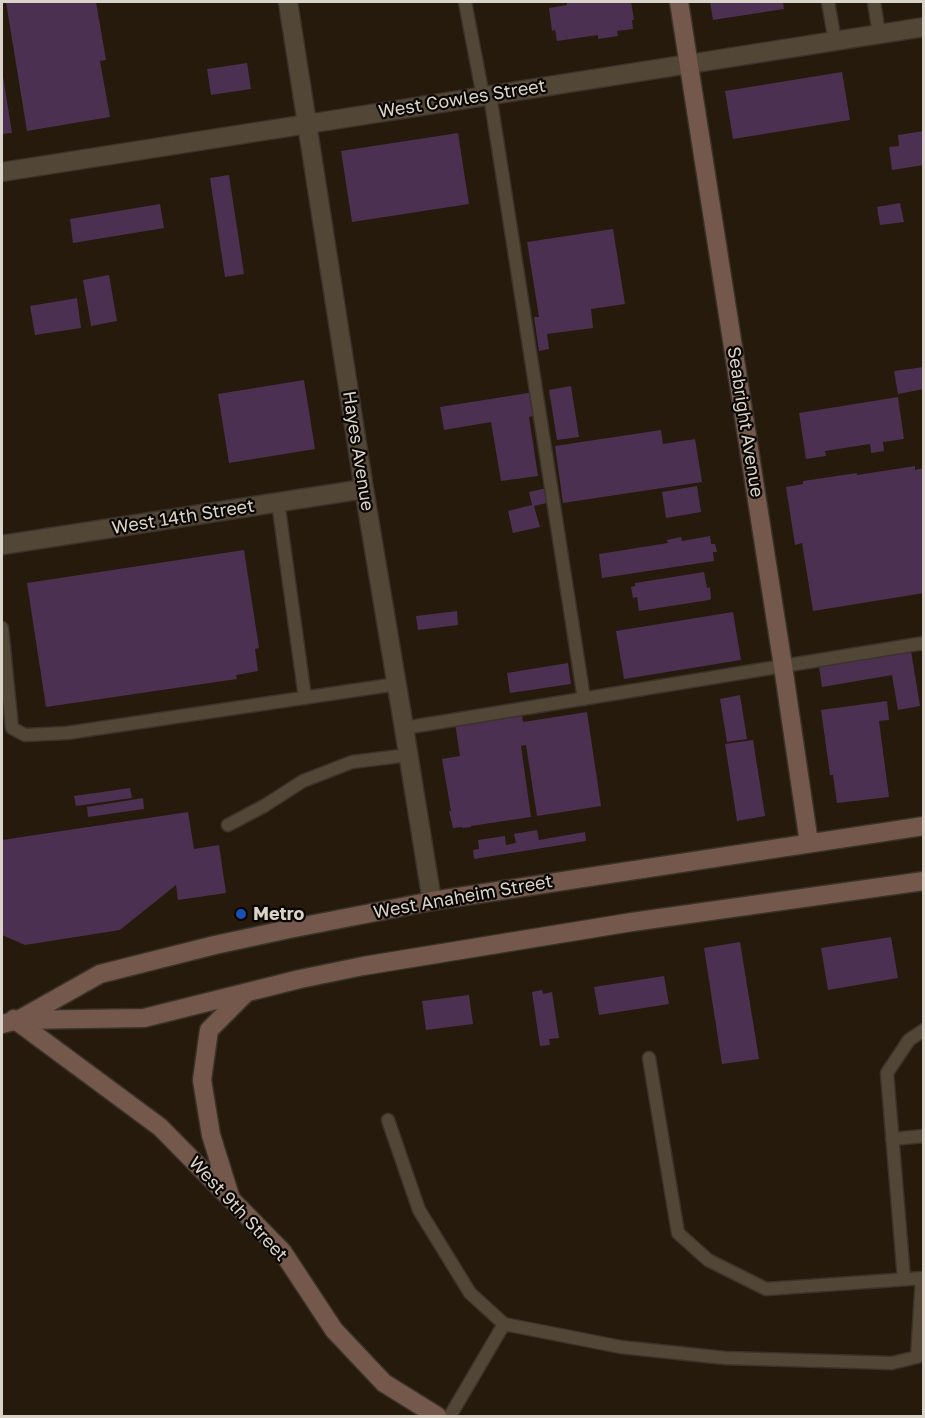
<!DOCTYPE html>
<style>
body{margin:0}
#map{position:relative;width:925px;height:1418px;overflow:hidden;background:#251a0b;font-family:"Golos Text",sans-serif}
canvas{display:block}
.frame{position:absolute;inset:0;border:3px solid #dad3c9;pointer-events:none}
</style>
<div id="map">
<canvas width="925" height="1418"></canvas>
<div class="frame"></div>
</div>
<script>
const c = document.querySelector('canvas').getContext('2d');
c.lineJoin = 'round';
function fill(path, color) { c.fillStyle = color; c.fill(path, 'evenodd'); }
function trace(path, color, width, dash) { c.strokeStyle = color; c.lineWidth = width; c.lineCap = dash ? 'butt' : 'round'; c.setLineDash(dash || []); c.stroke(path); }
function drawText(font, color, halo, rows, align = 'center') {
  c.font = font + ' "Golos Text",sans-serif'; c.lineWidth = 4.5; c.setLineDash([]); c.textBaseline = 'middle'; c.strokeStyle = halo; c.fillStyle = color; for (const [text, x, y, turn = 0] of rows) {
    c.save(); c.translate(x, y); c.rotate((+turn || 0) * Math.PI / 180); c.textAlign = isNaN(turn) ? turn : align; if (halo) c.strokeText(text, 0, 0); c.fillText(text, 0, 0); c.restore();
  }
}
const building = new Path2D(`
 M 6,2 L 96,2 L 106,60 L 100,61 L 110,117 L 27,131 Z
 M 574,2 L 631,2 L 634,20 L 632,20 L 633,29 L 617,31 L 618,36 L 598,39 L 598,35 L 557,41 L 555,30 L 552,31 L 549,8 L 567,5 L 567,3 Z
 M 710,2 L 783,2 L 784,9 L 713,20 Z
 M 247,63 L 251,89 L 211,95 L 207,69 Z
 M 842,72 L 850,120 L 733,139 L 725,91 Z
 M 2,76 L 3,76 L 12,133 L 2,134 Z
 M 924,131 L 924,165 L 892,170 L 889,147 L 899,146 L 898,135 Z
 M 458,133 L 469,204 L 352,222 L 341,151 Z
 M 229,175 L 244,274 L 225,277 L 210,178 Z
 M 900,203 L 904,222 L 880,225 L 877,207 Z
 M 160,204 L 164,228 L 73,243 L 70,219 Z
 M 613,229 L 625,304 L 591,309 L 593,328 L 547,334 L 549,349 L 539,351 L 534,317 L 539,317 L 527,242 Z
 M 109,275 L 117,321 L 91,326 L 83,280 Z
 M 77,298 L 81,328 L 35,335 L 30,306 Z
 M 924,367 L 924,389 L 898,394 L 894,371 Z
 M 304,380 L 315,449 L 229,463 L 218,394 Z
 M 571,386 L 579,437 L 557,440 L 549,390 Z
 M 534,392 L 537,415 L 529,417 L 538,476 L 501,481 L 491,422 L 444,430 L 440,407 Z
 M 898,397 L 904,439 L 883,442 L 884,451 L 871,453 L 870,444 L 825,451 L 826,456 L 806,459 L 799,413 Z
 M 661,430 L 663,444 L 695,439 L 702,482 L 563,503 L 555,446 Z
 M 915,466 L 915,470 L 923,468 L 924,470 L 924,593 L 813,611 L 802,543 L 795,545 L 786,487 L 803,484 L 803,481 L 857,473 L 857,475 Z
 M 697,486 L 701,512 L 666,518 L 662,492 Z
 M 547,488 L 551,502 L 534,506 L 540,527 L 513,533 L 508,511 L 532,505 L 529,492 Z
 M 710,536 L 711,544 L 715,544 L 717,552 L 713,552 L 714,561 L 602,578 L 599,554 L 668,543 L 667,540 L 681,537 L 682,541 Z
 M 244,550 L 259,648 L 255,649 L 258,671 L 236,675 L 237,679 L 46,707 L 27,583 Z
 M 704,572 L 707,588 L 710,587 L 711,599 L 709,600 L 639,611 L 637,597 L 633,598 L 631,587 L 635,586 L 635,583 Z
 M 457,611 L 458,625 L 418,630 L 416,616 Z
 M 733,612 L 741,660 L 624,679 L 616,631 Z
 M 911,651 L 920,706 L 898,710 L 892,675 L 822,687 L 819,667 Z
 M 568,663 L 571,684 L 510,693 L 507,673 Z
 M 740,695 L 747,739 L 727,742 L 720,699 Z
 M 887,701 L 889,720 L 879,721 L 889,797 L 837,803 L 833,775 L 830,775 L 821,710 Z
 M 587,712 L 601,806 L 537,816 L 526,745 L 521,746 L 531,817 L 471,826 L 471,827 L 462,828 L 462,827 L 453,828 L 449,811 L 451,811 L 442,759 L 460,756 L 455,723 L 522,713 L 523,722 Z
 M 753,740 L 765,816 L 737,821 L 725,744 Z
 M 130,788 L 132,798 L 76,806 L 74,796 Z
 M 143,798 L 144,809 L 88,817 L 87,807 Z
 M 188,812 L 194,849 L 219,845 L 226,893 L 178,900 L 176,885 L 120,930 L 25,945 L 2,935 L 2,840 Z
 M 537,830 L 539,840 L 585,832 L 586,841 L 474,859 L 473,850 L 479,849 L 478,840 L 505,836 L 506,845 L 516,843 L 514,834 Z
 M 891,937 L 898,978 L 828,990 L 821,948 Z
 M 740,942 L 759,1059 L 722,1064 L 704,948 Z
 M 664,976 L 669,1004 L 599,1015 L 594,987 Z
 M 542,990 L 543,994 L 552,992 L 559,1038 L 549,1039 L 550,1045 L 540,1046 L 532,992 Z
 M 469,995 L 473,1024 L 426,1030 L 422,1001 Z`);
const lane = new Path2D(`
 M 465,2 L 483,96
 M 828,2 L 835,41
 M 874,2 L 879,34
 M 490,95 L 584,699
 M 278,502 L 305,698
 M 2,628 L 12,728 L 25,735 L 67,733 L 397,684
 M 404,728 L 924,643
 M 228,825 L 264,806 L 303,781 L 352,762 L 408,755
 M 649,1058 L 678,1233 L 708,1260 L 766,1289 L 924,1278
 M 388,1120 L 419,1210 L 470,1293 L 504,1324 L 621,1347 L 725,1358 L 892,1363 L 917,1357 L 922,1278
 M 892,1139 L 924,1136
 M 904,1279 L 887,1073 L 909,1040 L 924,1030
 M 450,1416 L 504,1324`);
const street = new Path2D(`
 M 288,2 L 364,489 L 404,728 L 432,901
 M 2,172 L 924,27
 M 2,545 L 364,489`);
const secondary = new Path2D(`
 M 679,2 L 783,666 L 809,843
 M 14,1019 L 160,1127 L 282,1251 L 334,1330 L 384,1383 L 437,1416
 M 20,1019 L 100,974 L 215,945 L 289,929 L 432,901 L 924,826
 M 2,1024 L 18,1020 L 144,1018 L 300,979 L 363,966 L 632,922 L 924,881
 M 230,1196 L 211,1135 L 202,1080 L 209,1030 L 247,992`);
const markers = [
 [241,914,6,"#1a4fb4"]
];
const streetNames = [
 ["West Cowles Street",462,99,-9],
 ["Seabright Avenue",745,422,81],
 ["Hayes Avenue",358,451,81],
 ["West 14th Street",183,517,-9],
 ["West Anaheim Street",463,897,-10],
 ["West 9th Street",238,1209,47]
];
const poiNames = [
 ["Metro",253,914]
];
fill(building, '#4b3052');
trace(lane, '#3b322c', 15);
trace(street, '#3b322c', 21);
trace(secondary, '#3b322c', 21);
trace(lane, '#524736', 12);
trace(street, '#524736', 18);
trace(secondary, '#75584c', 18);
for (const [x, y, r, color] of markers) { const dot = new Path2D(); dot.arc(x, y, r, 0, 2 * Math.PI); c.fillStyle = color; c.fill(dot); trace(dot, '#0a0602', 2); }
drawText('18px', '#dad3c9', '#0a0602', streetNames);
drawText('bold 18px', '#dad3c9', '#0a0602', poiNames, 'left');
</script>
